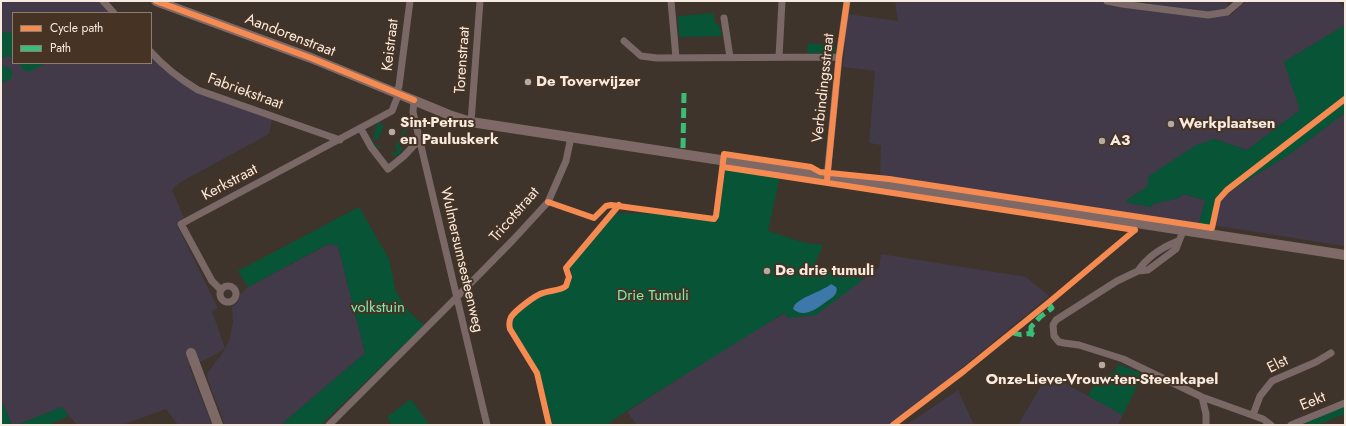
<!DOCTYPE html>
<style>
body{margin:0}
#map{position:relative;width:1346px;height:426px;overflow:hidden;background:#3e342c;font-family:Jost,sans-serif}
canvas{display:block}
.frame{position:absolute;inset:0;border:2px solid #f7ebe1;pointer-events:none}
.legend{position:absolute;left:12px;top:12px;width:140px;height:52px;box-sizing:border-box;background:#463324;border:1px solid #8d7d70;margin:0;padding:5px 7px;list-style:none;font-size:12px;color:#f7ebe1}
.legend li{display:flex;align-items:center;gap:8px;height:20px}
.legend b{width:20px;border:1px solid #8d7d70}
</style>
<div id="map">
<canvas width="1346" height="426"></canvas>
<div class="frame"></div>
<ul class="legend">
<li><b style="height:5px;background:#f68b52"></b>Cycle path</li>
<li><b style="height:5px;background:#3abd76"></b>Path</li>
</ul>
</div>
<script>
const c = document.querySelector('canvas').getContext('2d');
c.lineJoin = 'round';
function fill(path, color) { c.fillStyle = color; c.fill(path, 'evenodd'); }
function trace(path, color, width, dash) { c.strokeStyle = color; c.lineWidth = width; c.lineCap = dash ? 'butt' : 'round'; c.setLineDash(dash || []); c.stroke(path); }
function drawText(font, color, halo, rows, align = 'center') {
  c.font = font + ' Jost,sans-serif'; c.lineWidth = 4; c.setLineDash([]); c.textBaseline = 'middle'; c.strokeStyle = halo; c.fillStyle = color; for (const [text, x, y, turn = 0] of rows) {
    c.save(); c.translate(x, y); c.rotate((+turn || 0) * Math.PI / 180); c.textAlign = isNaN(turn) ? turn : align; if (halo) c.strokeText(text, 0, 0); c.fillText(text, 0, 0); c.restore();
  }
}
const industrial = new Path2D(`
 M 1,1 L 101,1 L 112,13 L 13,13 L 13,63 L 151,63 L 151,56 L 164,70 L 183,84 L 272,119 L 269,134 L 179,183 L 172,190 L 184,218 L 176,223 L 218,308 L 212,311 L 225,348 L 218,353 L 201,362 L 189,366 L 212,425 L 178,425 L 166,409 L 122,425 L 77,425 L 62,407 L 17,425 L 12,425 L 3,404 L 1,404 Z
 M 895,1 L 1100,1 L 1111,6 L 1146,10 L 1149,1 L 1227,1 L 1230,16 L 1246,1 L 1337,1 L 1345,9 L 1345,25 L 1284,62 L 1300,110 L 1247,150 L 1214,139 L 1147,187 L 1127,200 L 1125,202 L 1151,207 L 1153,204 L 1179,198 L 1183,194 L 1205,200 L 1199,224 L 880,176 L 881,145 L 869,143 L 875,71 L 843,67 L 848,14 L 898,21 Z
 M 1345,97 L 1345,101 L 1236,185 L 1236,187 L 1287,156 L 1345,113 L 1345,246 L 1211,225 L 1215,204 L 1218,198 L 1224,191 Z
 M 329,244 L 338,246 L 365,353 L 281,425 L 225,425 L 208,380 L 207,373 L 222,354 L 229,341 L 233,322 L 232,307 L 238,302 L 240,295 L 248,287 Z
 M 881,254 L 1026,277 L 1049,296 L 930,394 L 888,425 L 637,425 L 627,412 L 730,345 L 785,313 L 864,279 L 879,268 Z
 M 1048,374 L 1123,415 L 1118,425 L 1018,425 Z
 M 958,390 L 974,425 L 906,425 L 912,421 Z`);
const green = new Path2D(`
 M 713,13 L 715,23 L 719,25 L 722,36 L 679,37 L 678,16 Z
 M 1345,25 L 1345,97 L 1224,191 C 1214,201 1213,212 1211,225 L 1199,224 L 1205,200 L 1183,194 L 1179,198 L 1153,204 L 1151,207 L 1125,202 L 1127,200 L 1147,187 L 1149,176 L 1196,145 L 1214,139 L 1247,150 L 1300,110 L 1284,62 Z
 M 1,31 L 6,33 L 13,31 L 13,58 L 8,56 L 1,58 Z
 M 808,43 L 836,46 L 835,52 L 832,53 L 807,53 Z
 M 19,63 L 46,63 L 29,72 L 23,70 Z
 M 5,66 L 11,69 L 12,74 L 11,79 L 1,83 L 1,68 Z
 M 1345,101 L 1345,113 L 1287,156 L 1236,187 L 1236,185 Z
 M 376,122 L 380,122 L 380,125 L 384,125 L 378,139 L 375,138 L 373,143 L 381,147 L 380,148 L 374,145 L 372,142 L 376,128 L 377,128 Z
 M 403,123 L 408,125 L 399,146 L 403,149 L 397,156 L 391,154 L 392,152 L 395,153 L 398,148 L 395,147 L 405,127 L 402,125 Z
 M 725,169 L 780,177 L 768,231 L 805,243 L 823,245 L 813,268 L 864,279 L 816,315 L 788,318 L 784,313 L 625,412 L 606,425 L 553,425 L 539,371 L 512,327 L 513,319 L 516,315 C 524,309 532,300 541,296 C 553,290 563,296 571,281 C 573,276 572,272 569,267 L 611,213 L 665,214 L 718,221 Z
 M 359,207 L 389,259 L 396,292 L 409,312 L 424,325 L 321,425 L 281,425 L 365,353 L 338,246 L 328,244 L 248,287 L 238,271 Z
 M 1118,364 L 1143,374 L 1123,415 L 1088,396 L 1099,375 C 1109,376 1116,374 1118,364 Z
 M 411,399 L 429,425 L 392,425 L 387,417 Z
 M 3,403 L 12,425 L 1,425 L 1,404 Z
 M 1345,406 L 1345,414 L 1317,425 L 1302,425 Z
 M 62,407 L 69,416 L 48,425 L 17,425 Z`);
const water = new Path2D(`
 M 831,284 L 836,287 C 837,289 837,291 836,293 C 834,297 830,299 827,301 C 818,308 804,319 793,309 C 795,298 822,292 831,284 Z`);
const street = new Path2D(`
 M 103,1 L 114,13
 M 671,1 L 676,58
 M 1107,1 L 1122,4 L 1208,15 L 1227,12 L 1240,1
 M 724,18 L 730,57
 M 624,41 L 641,56 L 657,58 L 839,57
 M 151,52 C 165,68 180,79 198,90 L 340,140
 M 779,57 L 782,1
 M 397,92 L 399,86 L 410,1
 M 414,100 L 413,112 L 487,425
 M 471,122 L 480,1
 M 361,129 L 371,147 L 388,169 L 404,156 L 420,139
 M 827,177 L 839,57 L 847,1
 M 1183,231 L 1176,249 L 1148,270 L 1138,271 L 1117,281 L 1056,320 L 1053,325 L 1054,336 L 1059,342 L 1064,343 L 1079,345 L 1123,359 L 1202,397 L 1263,419 L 1271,425
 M 1138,271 C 1147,257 1163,247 1178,241
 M220 294a8 8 0 1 1 16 0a8 8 0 1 1-16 0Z
 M 221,290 L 212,281 L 181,224 L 392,111 L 399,93
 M 1202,397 L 1206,414 L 1206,425
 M 1253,415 L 1260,396 L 1272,381 L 1316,362 L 1331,353
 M 329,425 L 457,297 L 513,240 L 548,202 L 566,161 L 571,137
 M 1291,425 L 1345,403`);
const secondary = new Path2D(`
 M 156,1 L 311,58 L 452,116 L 471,122 L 773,168 L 856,182 L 876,183 L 1345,255
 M 191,353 L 218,425`);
const quiet = new Path2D(`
 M 683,148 L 684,93
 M 1012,332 C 1021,338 1026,331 1034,335
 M 1031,333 L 1031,327 L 1040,317 L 1052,308 L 1048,303`);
const cycleway = new Path2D(`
 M 156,1 L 311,58 L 414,100
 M 723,167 L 1135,230
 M 827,180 L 839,57 L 847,1
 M 548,202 L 594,218 L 606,206 L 611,205 L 714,219 L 716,216 L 724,154 L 811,167 L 820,172 L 889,179 L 1212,228 L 1218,200 L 1227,190 L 1345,99
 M 549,425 L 537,373 L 510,329 C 509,325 509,321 511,317 C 515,311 535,295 543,293 C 551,290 560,291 566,286 L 569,277 L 566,268 L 619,205
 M 893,425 L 964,371 L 1048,303 L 1135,230`);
const markers = [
 [528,82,4,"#b6aba2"],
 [1171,124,4,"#b6aba2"],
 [392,132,4,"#b6aba2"],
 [1102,141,4,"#b6aba2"],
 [767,271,4,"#b6aba2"],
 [1102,365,4,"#b6aba2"]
];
const streetNames = [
 ["Aandorenstraat",290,36,21],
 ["Keistraat",391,45,-83],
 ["Torenstraat",463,60,-86],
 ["Verbindingsstraat",824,88,-84],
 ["Fabriekstraat",245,92,20],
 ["Kerkstraat",230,183,-28],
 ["Tricotstraat",515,215,-49],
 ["Wulmersumsesteenweg",461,260,77],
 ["Elst",1278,365,-27],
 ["Eekt",1313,402,-22]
];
const poiNames = [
 ["De Toverwijzer",536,82],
 ["Sint-Petrus",400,123],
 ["en Pauluskerk",400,140],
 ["Werkplaatsen",1179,124],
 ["A3",1110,141],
 ["De drie tumuli",775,271],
 ["Onze-Lieve-Vrouw-ten-Steenkapel",1102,380,"center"]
];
const parkNames = [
 ["Drie Tumuli",653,296],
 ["volkstuin",378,308]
];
fill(industrial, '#423a48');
fill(green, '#085436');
fill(water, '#3e78aa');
trace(street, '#7a6866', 7);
trace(secondary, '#7e6966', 10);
trace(quiet, '#3abd76', 5, [10, 5]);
trace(cycleway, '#f68b52', 6);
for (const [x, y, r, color] of markers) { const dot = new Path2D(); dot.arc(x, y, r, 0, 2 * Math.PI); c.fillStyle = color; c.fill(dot); trace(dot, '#463324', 1.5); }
drawText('15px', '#f7ebe1', '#463324', streetNames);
drawText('bold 15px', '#f7ebe1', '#463324', poiNames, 'left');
drawText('15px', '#78eeb1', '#463324', parkNames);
</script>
